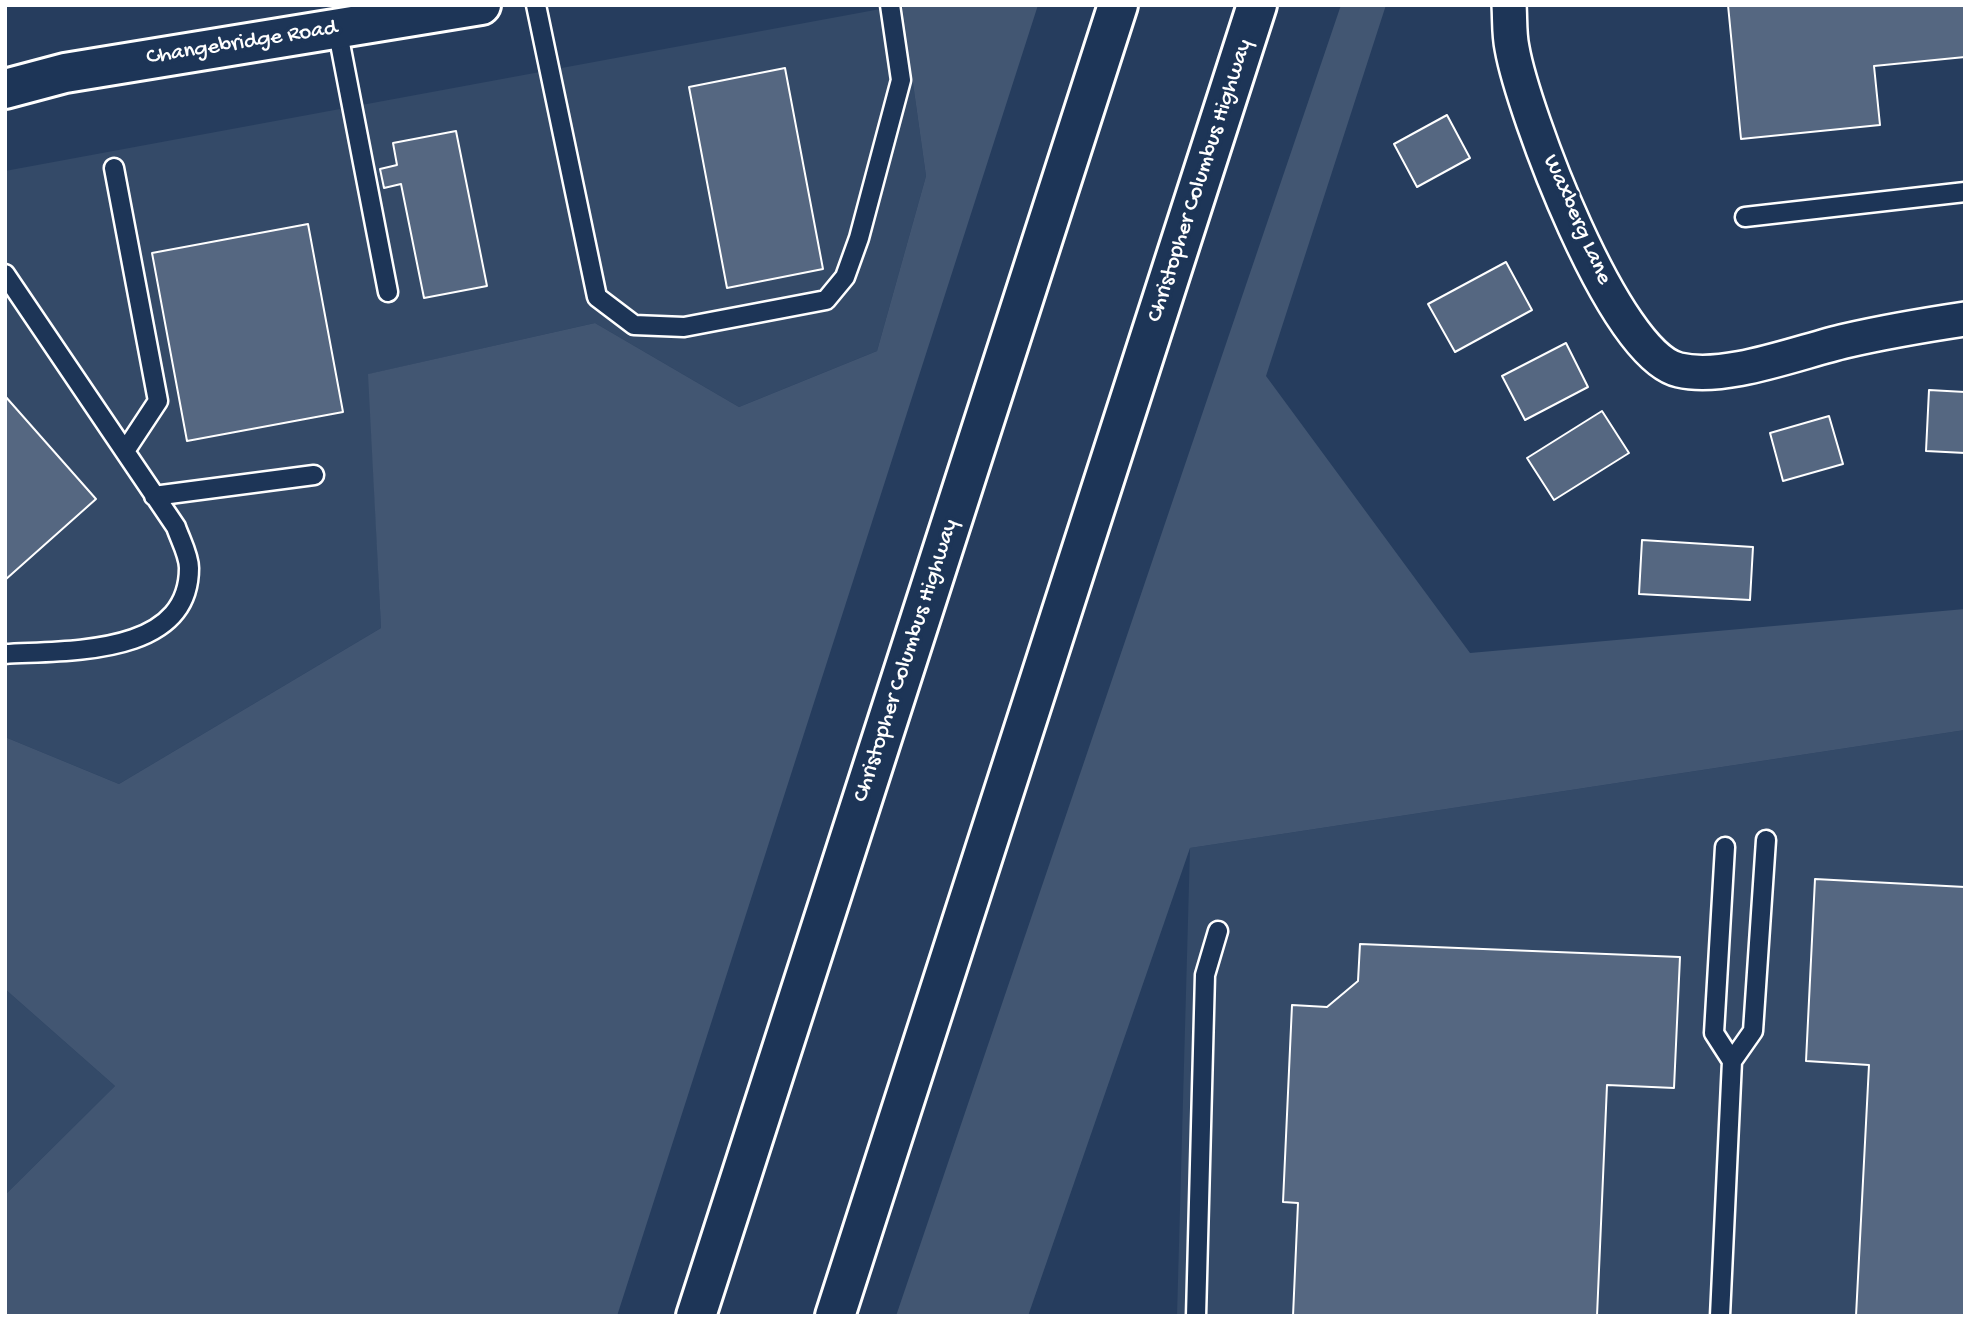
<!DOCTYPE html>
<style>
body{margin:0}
#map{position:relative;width:1970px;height:1321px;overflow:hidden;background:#263d5e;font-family:"Gochi Hand",sans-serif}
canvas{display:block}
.frame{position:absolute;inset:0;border:7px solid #fff;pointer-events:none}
</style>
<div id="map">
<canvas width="1970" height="1321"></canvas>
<div class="frame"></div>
</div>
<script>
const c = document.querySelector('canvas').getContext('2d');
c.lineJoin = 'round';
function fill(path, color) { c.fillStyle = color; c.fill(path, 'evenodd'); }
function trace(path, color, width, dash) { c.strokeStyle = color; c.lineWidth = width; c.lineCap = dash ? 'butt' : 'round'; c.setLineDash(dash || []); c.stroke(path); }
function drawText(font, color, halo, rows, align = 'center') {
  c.font = font + ' "Gochi Hand",sans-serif'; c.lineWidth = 7; c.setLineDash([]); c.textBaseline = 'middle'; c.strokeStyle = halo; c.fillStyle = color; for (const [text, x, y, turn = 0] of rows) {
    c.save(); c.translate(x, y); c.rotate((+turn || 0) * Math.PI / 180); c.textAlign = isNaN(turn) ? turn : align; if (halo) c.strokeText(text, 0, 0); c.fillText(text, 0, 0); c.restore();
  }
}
const built = new Path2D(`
 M 902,5 L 926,176 L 877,351 L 739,407 L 595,323 L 369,374 L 381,628 L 119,784 L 5,737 L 5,171 Z
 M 1965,730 L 1965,1316 L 1177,1316 L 1190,848 Z
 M 5,989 L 115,1086 L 5,1195 Z`);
const green = new Path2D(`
 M 902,5 L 1038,5 L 617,1316 L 5,1316 L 5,1195 L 115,1086 L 5,989 L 5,737 L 119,784 L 381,628 L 368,374 L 595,323 L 739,407 L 877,351 L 926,176 Z
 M 1341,5 L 1386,5 L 1266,376 L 1470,653 L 1965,609 L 1965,730 L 1190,848 L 1028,1316 L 896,1316 Z`);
const building = new Path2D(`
 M 1728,5 L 1965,5 L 1965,57 L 1874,66 L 1880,125 L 1741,139 Z
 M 785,68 L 823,269 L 727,288 L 689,87 Z
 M 1447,115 L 1470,158 L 1417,187 L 1394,144 Z
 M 456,131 L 487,286 L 424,298 L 401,184 L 384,188 L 380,169 L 397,165 L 393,143 Z
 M 308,224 L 343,412 L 187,441 L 152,253 Z
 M 1506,262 L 1532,310 L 1455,352 L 1428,304 Z
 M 1566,343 L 1588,387 L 1525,420 L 1502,376 Z
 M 1929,390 L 1965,392 L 1965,453 L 1926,451 Z
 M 5,396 L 96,499 L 5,580 Z
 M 1602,411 L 1629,453 L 1554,500 L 1527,458 Z
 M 1829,416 L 1843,464 L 1783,481 L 1770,433 Z
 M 1642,540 L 1753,547 L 1750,600 L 1639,594 Z
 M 1815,879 L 1965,887 L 1965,1316 L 1856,1316 L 1869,1065 L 1806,1061 Z
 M 1360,944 L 1680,957 L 1674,1088 L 1607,1085 L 1597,1316 L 1293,1316 L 1298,1203 L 1283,1202 L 1292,1005 L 1327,1007 L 1358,981 Z`);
const lane = new Path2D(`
 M 536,5 L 597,297 L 634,325 L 684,327 L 826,300 L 845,277 L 859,238 L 901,80 L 890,5
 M 337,28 L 388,292
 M 114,168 L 158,401 L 125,451
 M 1745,217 L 1965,192
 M 5,274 L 176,527 C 180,539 189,555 189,568 C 189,657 67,650 5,654
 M 154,496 L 314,475
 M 1725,847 L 1714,1033 L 1732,1061
 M 1196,1316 L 1205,975 L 1218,931
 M 1720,1316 L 1732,1061 L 1753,1031 L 1766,840`);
const street = new Path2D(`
 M 1509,5 C 1510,19 1509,34 1512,48 C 1523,111 1614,356 1679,370 C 1726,381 1798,352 1845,341 C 1884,332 1925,325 1965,319`);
const secondary = new Path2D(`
 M 5,89 L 65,73 L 481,5`);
const highway = new Path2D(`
 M 696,1316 L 1118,5
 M 835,1316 L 1257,5`);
const streetNames = [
 ["Changebridge Road",242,44,-9],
 ["Christopher Columbus Highway",1201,181,-72],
 ["Waxberg Lane",1576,220,66],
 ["Christopher Columbus Highway",907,661,-72]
];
fill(built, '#344a68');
fill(green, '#425672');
fill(building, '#556781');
trace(building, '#fff', 2);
trace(lane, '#fff', 23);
trace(street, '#fff', 38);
trace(secondary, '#fff', 44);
trace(highway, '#fff', 44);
trace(lane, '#1d3557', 18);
trace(street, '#1d3557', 33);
trace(secondary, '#1d3557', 38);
trace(highway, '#1d3557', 38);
drawText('23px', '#fff', '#1d3557', streetNames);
</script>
